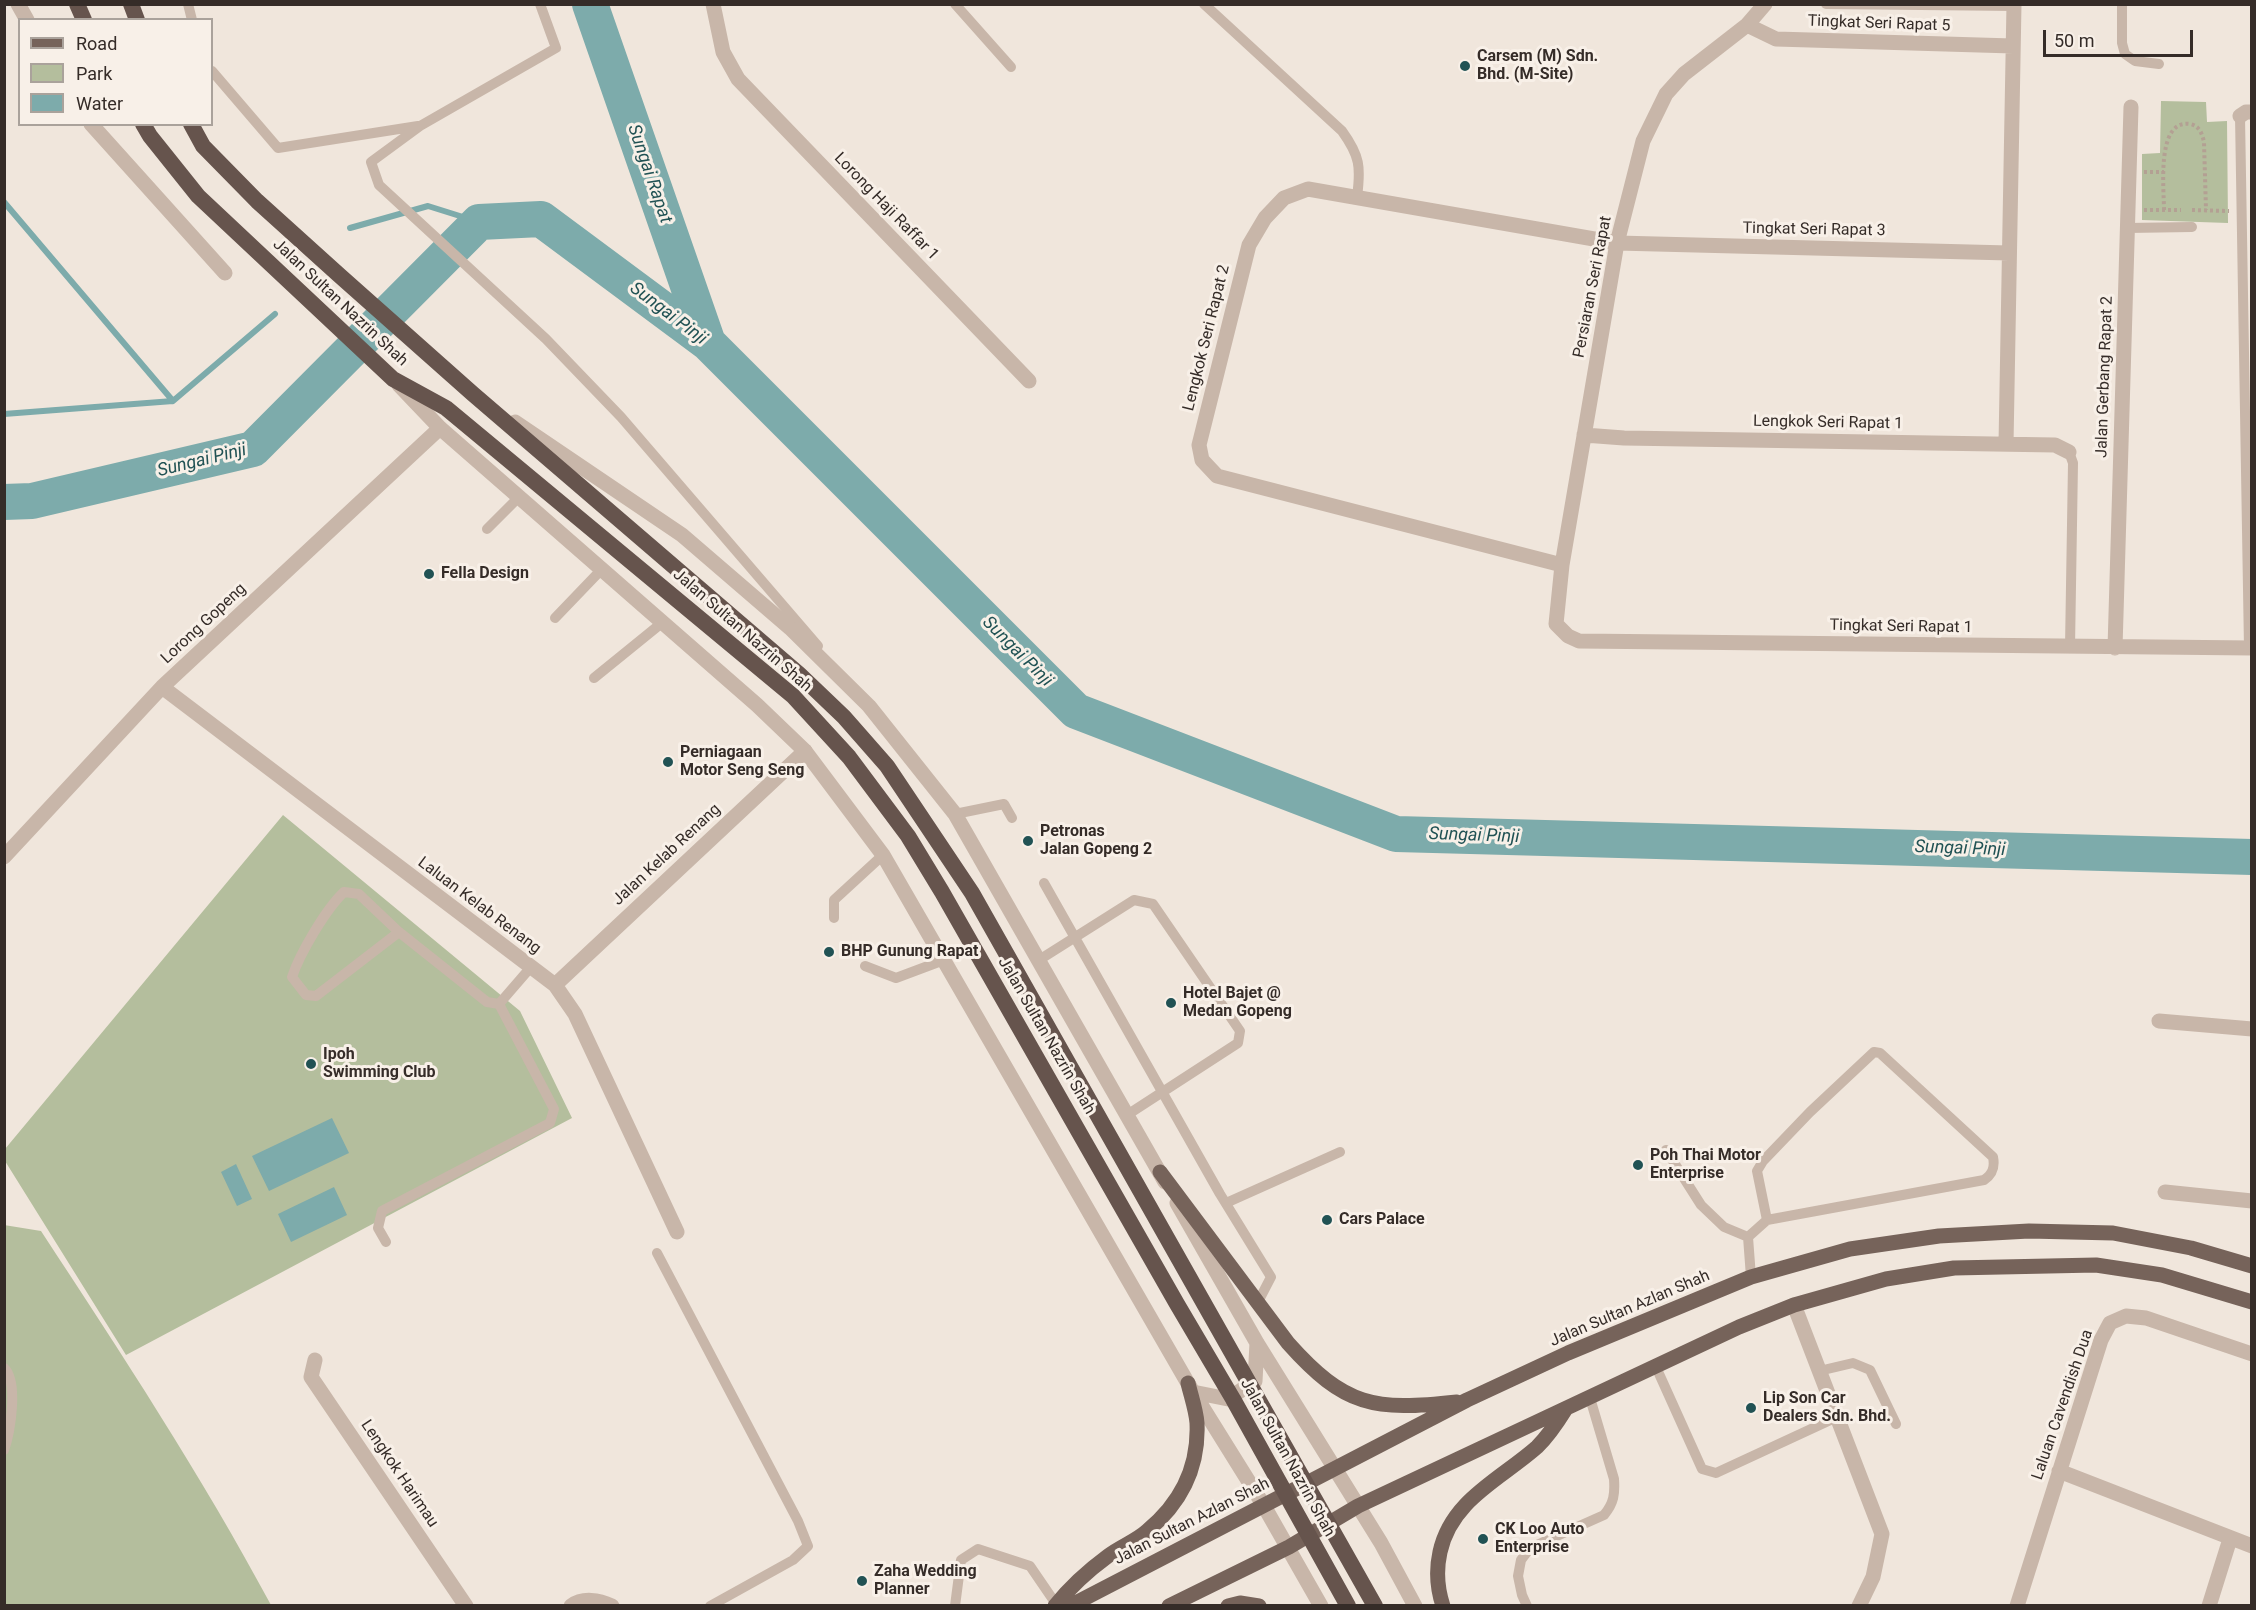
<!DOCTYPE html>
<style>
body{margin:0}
#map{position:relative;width:2256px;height:1610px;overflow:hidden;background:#f0e6dc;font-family:Roboto,sans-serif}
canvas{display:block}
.frame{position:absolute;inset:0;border:6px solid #352c28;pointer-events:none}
.legend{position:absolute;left:18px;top:18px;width:195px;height:108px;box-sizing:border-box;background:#f8f0e8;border:2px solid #aaa29b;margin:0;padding:8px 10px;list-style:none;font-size:18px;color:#352c28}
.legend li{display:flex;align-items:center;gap:12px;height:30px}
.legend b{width:30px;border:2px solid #aaa29b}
.scale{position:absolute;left:2043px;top:30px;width:150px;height:27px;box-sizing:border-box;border:3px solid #352c28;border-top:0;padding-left:8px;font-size:18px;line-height:21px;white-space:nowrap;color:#352c28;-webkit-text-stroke:4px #f8f0e8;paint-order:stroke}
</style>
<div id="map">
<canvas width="2256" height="1610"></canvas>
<div class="frame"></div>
<ul class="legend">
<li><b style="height:8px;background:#76635a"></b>Road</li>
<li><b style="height:16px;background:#b4be9d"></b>Park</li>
<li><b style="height:16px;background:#7dabab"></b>Water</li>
</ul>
<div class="scale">50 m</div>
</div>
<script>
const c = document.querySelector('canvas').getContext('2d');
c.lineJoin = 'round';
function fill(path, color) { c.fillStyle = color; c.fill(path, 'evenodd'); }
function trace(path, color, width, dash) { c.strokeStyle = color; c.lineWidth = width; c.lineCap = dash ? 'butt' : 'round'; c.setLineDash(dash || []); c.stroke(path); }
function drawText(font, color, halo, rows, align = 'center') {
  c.font = font + ' Roboto,sans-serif'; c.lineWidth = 6; c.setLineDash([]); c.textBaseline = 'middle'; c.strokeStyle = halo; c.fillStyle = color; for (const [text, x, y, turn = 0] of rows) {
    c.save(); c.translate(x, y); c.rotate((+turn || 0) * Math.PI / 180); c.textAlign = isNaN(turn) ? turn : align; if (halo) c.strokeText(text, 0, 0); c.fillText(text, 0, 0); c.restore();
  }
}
const green = new Path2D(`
 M 2161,101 L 2206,102 L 2207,122 L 2227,121 L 2228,223 L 2142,220 L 2142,154 L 2160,153 Z
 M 283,815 L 520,1011 L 572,1118 L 126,1355 L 5,1161 L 5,1149 Z
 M 4,1225 L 41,1231 C 121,1353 202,1476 271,1605 L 5,1605 Z`);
const water = new Path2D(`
 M 332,1118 L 349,1153 L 269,1191 L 252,1156 Z
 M 236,1164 L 252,1199 L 237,1206 L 221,1172 Z
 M 334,1187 L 347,1215 L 291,1242 L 278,1214 Z`);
const stream = new Path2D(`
 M 4,202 L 173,401
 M 350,228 L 428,206 L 479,222
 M 4,414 L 173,401 L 275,314`);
const river = new Path2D(`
 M 590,4 L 708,343
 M 4,502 L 32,501 L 253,449 L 479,222 L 541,219 L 708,343 L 1076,711 L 1396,834 L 2252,857`);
const path = new Path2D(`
 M 2144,172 L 2164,172
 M 2144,210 L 2181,210
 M 2164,210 C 2164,188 2156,119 2190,124 C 2200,126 2202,134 2204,142 L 2206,210
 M 2192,210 L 2229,211`);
const service = new Path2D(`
 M 188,4 L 192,20
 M 540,4 L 556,48 L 420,126 L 371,162 L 379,185 L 546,339 L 621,417 L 818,646
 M 955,4 L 1011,67
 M 1204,4 L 1342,131 C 1360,156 1361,167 1357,197
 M 1826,4 L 2014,6
 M 2122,4 L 2122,43 L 2125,54 L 2135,61 L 2159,64
 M 212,71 L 278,148 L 418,126
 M 2240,116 L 2249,648
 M 2127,228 L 2192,227
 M 2069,452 L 2073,463 L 2070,647
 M 487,529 L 520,496
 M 555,618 L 602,569
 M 594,678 L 663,622
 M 955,814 L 1004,804 L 1012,818
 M 1044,883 L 1220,1194 L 1271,1277 L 1258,1302
 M 834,918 L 834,900 L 883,855
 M 399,932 L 316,996 L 306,995 L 292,977 C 300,953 326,909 344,892 L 359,894 L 399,932 L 487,1002 L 499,1004 L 531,967
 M 1039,960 L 1134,900 L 1153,904 L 1240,1031 L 1238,1043 L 1127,1115
 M 865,966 L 896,978 L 944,960
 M 1666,1150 L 1701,1205 L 1724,1227 L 1748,1237
 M 1226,1203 L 1340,1152
 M 386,1242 L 378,1228 L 382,1211 L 550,1123 L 554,1109 L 499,1004
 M 657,1253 L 798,1521 L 808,1546 L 793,1560 L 710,1606
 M 1751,1277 L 1748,1237 L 1767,1220 L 1984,1180 C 1993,1174 1995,1167 1993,1157 L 1880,1053 L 1874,1052 L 1810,1112 L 1763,1161 L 1757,1171 L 1767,1220
 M 1656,1367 L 1702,1469 L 1716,1473 L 1837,1417
 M 4,1368 C 19,1382 10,1433 4,1450
 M 1819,1371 L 1853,1363 L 1870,1370 L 1896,1424
 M 955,1606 L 961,1560 L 978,1549 L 1030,1566 L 1056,1604
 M 1527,1606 L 1522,1595 L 1518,1576 L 1521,1560 L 1530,1548 L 1604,1515 C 1614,1503 1615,1494 1614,1479 L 1590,1398`);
const minor = new Path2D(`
 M 18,4 L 27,20
 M 713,4 L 723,52 L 738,79 L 1029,381
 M 1765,4 L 1747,25 L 1684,74 L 1666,94 L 1643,141 L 1617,243 L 1562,565 L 1556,624 L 1568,636 L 1579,641 L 2252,648
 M 1747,25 L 1776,39 L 2013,46
 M 2240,116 L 2246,112 L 2252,112
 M 91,124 L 225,273
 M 1584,435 L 1624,438 L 2055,445 L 2069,452
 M 2006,444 L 2014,4
 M 1562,565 L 1217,476 L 1202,460 L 1199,445 L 1249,245 L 1265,218 L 1284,198 L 1308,189 L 1617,243 L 2009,253
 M 2115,648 L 2131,107
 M 162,687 L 555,985 L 575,1014 L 677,1232
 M 4,857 L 162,687 L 440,428
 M 555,985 L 805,751
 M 2159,1021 L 2252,1029
 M 2165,1192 L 2252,1201
 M 1794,1305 L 1882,1534 L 1873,1577 L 1859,1606
 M 315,1360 L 311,1377 L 466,1606
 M 2059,1471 L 2252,1546
 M 571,1606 C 583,1597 599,1600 612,1606
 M 2017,1606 L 2101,1340 L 2110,1323 L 2126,1316 L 2146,1318 L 2252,1354
 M 2209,1606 L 2230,1539`);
const tertiary = new Path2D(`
 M 399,385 L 440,428 L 757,705 L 805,751 L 883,855 L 1193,1392 L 1264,1506 L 1321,1606
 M 515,422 L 682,535 L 790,628 L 869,706 L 955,814 L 1165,1182
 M 1177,1203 L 1257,1343 L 1381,1543 L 1415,1606
 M 1193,1392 L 1228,1399 L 1255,1381 L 1257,1343`);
const primary = new Path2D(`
 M 1160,1172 L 1288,1343 C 1345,1407 1374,1411 1457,1402
 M 1055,1606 C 1070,1587 1089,1570 1108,1556 C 1121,1546 1136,1541 1147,1531 C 1181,1503 1199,1468 1197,1423 C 1196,1410 1191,1396 1188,1383
 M 1070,1606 L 1467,1400 L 1568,1353 L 1751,1277 L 1850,1249 L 1939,1236 L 2029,1231 L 2113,1233 L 2191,1248 L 2252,1266
 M 1169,1606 L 1289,1547 L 1358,1506 L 1739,1327 L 1794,1305 L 1886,1279 L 1954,1268 L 2096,1265 L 2162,1275 L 2252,1302
 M 1228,1606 L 1240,1603 L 1259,1606
 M 1443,1606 C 1437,1588 1436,1570 1440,1552 C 1451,1500 1501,1479 1537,1447 C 1548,1436 1557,1423 1565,1410`);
const trunk = new Path2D(`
 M 77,4 L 84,20
 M 131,4 L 137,20
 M 143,124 L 150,136 L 198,196 L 393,379 L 446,408 L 793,696 L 849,757 L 908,836 L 942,892 L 1177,1304 L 1233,1399 L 1348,1606
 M 191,124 L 203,146 L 257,201 L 339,275 L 473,394 L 799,674 L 844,717 L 887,766 L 972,893 L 1375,1606`);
const markers = [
 [1465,66,6,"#215254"],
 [429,574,6,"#215254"],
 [668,762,6,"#215254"],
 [1028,841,6,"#215254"],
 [829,952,6,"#215254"],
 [1171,1003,6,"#215254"],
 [311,1064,6,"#215254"],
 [1638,1165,6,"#215254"],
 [1327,1220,6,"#215254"],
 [1751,1408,6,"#215254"],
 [1483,1539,6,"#215254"],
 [862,1581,6,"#215254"]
];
const streetNames = [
 ["Tingkat Seri Rapat 5",1879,24,2],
 ["Lorong Haji Raffar 1",886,207,46],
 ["Tingkat Seri Rapat 3",1814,230,1],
 ["Persiaran Seri Rapat",1593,287,-79],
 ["Jalan Sultan Nazrin Shah",340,303,43],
 ["Lengkok Seri Rapat 2",1207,338,-76],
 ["Jalan Gerbang Rapat 2",2105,377,-88],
 ["Lengkok Seri Rapat 1",1828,423,1],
 ["Lorong Gopeng",204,624,-43],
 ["Tingkat Seri Rapat 1",1901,627,1],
 ["Jalan Sultan Nazrin Shah",742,631,41],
 ["Jalan Kelab Renang",667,855,-43],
 ["Laluan Kelab Renang",479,906,37],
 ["Jalan Sultan Nazrin Shah",1046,1036,60],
 ["Jalan Sultan Azlan Shah",1630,1309,-23],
 ["Laluan Cavendish Dua",2063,1405,-71],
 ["Jalan Sultan Nazrin Shah",1287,1458,61],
 ["Lengkok Harimau",399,1474,56],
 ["Jalan Sultan Azlan Shah",1192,1522,-27]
];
const poiNames = [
 ["Carsem (M) Sdn.",1477,57],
 ["Bhd. (M-Site)",1477,75],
 ["Fella Design",441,574],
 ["Perniagaan",680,753],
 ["Motor Seng Seng",680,771],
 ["Petronas",1040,832],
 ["Jalan Gopeng 2",1040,850],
 ["BHP Gunung Rapat",841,952],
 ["Hotel Bajet @",1183,994],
 ["Medan Gopeng",1183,1012],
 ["Ipoh",323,1055],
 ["Swimming Club",323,1073],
 ["Poh Thai Motor",1650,1156],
 ["Enterprise",1650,1174],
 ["Cars Palace",1339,1220],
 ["Lip Son Car",1763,1399],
 ["Dealers Sdn. Bhd.",1763,1417],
 ["CK Loo Auto",1495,1530],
 ["Enterprise",1495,1548],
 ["Zaha Wedding",874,1572],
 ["Planner",874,1590]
];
const waterNames = [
 ["Sungai Rapat",649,174,71],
 ["Sungai Pinji",668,314,37],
 ["Sungai Pinji",202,461,-14],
 ["Sungai Pinji",1017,652,45],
 ["Sungai Pinji",1474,836,2],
 ["Sungai Pinji",1960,849,2]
];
fill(green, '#b4be9d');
fill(water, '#7dabab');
trace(stream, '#7dabab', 6);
trace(river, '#7dabab', 36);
trace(path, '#b3a093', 4, [3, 3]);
trace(service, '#c8b6a9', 10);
trace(minor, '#c8b6a9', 15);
trace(tertiary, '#c8b6a9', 15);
trace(primary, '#76635a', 15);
trace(trunk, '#66544d', 16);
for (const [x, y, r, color] of markers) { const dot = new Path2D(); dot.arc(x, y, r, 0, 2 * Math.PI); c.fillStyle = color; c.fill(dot); trace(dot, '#f8f0e8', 2); }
drawText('16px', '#352c28', '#f8f0e8', streetNames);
drawText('bold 16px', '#352c28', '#f8f0e8', poiNames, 'left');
drawText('italic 18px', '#215254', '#f8f0e8', waterNames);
</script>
